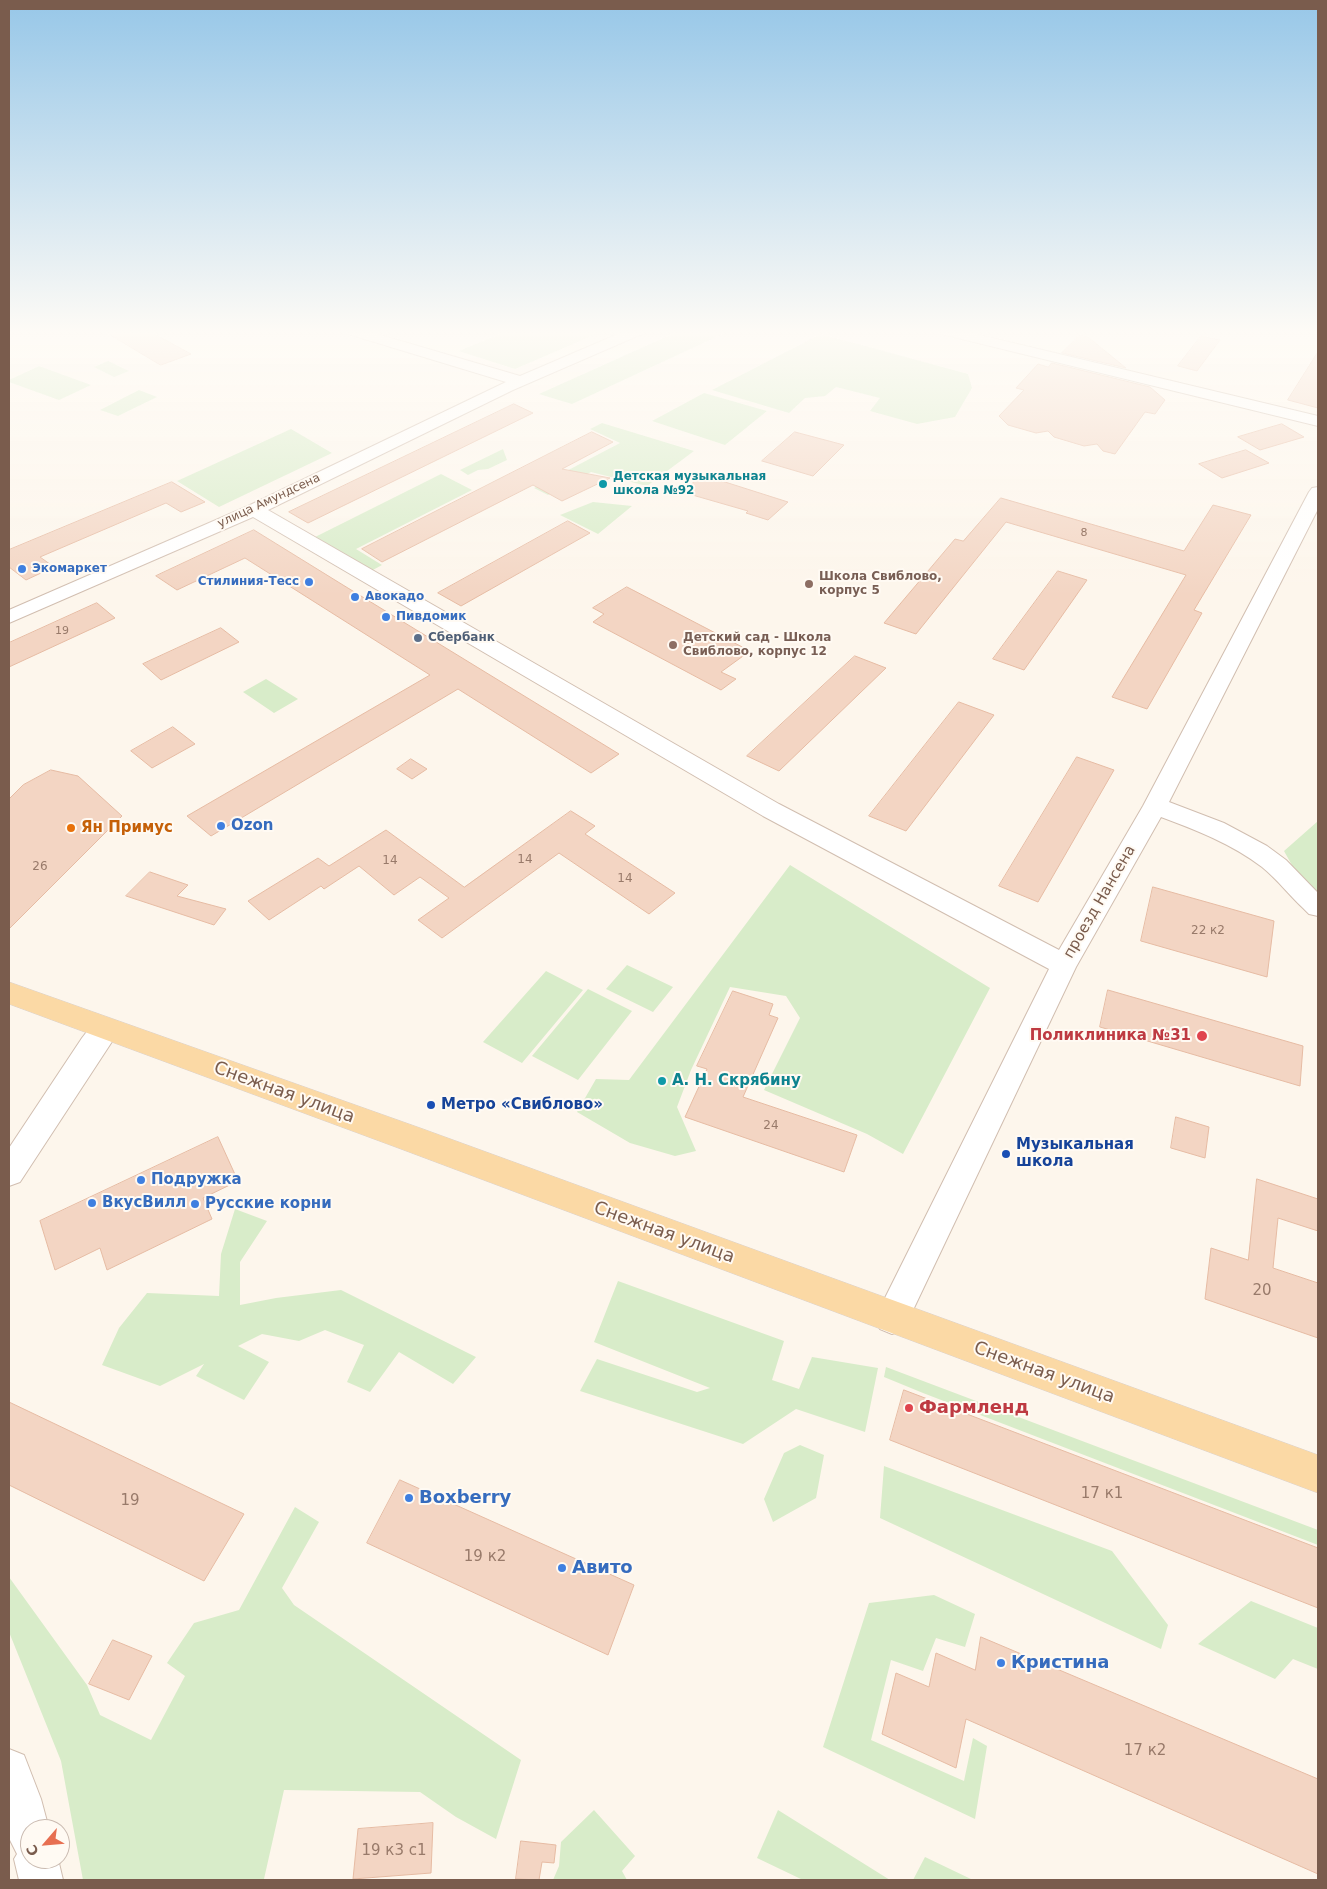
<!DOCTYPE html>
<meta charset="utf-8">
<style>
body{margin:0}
#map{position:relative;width:1327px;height:1889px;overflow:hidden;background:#fdf6ec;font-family:"DejaVu Sans",sans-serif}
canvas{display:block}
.frame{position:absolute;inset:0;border:10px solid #7a5c4d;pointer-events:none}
.north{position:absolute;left:20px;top:1819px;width:50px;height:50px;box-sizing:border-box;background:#fffaf3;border:1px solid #cabbb1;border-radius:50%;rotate:243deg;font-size:14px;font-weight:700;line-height:20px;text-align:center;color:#7a5c4d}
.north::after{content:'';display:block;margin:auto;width:18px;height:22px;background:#e76f51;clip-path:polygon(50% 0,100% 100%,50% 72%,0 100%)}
</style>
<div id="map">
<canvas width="1327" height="1889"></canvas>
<div class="frame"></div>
<div class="north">С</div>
</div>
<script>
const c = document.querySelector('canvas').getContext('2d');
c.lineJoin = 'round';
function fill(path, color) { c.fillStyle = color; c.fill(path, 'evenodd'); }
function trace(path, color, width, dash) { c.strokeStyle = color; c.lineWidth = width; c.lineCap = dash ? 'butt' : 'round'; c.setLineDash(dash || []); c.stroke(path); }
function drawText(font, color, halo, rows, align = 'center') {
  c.font = font + ' "DejaVu Sans",sans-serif'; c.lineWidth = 4; c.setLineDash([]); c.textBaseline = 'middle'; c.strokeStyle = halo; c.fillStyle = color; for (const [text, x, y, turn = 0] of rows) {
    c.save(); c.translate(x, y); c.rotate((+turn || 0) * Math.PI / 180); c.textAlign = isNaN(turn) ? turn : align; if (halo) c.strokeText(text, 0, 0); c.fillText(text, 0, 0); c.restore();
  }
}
const green = new Path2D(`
 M 507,331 L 603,331 L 515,369 L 459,351 Z
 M 679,331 L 729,331 L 572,404 L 539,394 Z
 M 821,334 L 968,374 L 972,388 L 955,417 L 917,424 L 870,411 L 880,398 L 836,387 L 825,396 L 805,398 L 789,413 L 712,390 Z
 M 108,361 L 129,371 L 114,377 L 94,367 Z
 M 39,366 L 91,385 L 59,400 L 9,382 L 9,380 Z
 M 139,390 L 157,397 L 118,416 L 100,410 Z
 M 704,393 L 767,411 L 725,445 L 652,421 Z
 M 602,423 L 694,451 L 647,486 L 591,472 L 548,495 L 534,488 L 620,443 L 590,429 Z
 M 291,429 L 332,453 L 219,507 L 177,481 Z
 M 503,449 L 507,460 L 488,469 L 478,470 L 468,475 L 460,470 Z
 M 441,474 L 472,490 L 356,549 L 382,565 L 371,571 L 315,537 Z
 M 593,502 L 632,506 L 598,534 L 560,515 Z
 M 266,679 L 298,699 L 274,713 L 243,692 Z
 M 1318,821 L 1318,900 L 1298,876 L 1284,851 Z
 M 790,865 L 990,988 L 903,1154 L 867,1134 L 764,1090 L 800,1018 L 786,996 L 730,987 L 691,1070 L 677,1107 L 696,1151 L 675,1156 L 630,1143 L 577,1112 L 596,1079 L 629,1080 Z
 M 627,965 L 673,987 L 653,1012 L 606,989 Z
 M 546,971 L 583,990 L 522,1063 L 483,1042 Z
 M 588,989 L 632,1011 L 578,1080 L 532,1056 Z
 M 235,1209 L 267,1221 L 240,1262 L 240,1305 L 276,1298 L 341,1290 L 476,1357 L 453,1384 L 399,1352 L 370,1392 L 347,1382 L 364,1345 L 325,1330 L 299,1341 L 262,1334 L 238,1346 L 269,1362 L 244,1400 L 196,1376 L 204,1364 L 160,1386 L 102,1365 L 119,1328 L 147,1293 L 219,1296 L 221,1254 Z
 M 618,1281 L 784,1341 L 772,1380 L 799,1389 L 812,1357 L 878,1368 L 865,1432 L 796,1409 L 743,1444 L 580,1391 L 597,1359 L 697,1392 L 710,1388 L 594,1342 Z
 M 886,1367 L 1318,1530 L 1318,1545 L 923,1393 L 884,1377 Z
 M 800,1445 L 824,1455 L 816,1498 L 773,1522 L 764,1499 L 784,1453 Z
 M 884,1466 L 1112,1551 L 1168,1625 L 1161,1649 L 880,1518 Z
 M 295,1507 L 319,1522 L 282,1588 L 294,1605 L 521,1760 L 496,1839 L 456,1817 L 420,1792 L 284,1790 L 264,1879 L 83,1880 L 61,1761 L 9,1632 L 9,1577 L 87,1685 L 100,1715 L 151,1740 L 185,1676 L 167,1663 L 194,1623 L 239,1610 Z
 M 934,1595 L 975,1614 L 965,1647 L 936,1638 L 923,1671 L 891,1660 L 871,1740 L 964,1781 L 973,1738 L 987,1746 L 975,1819 L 823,1747 L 869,1603 Z
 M 1251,1601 L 1318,1628 L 1318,1669 L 1293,1659 L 1275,1679 L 1198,1644 Z
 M 594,1810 L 635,1856 L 622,1871 L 627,1880 L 553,1880 L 559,1866 L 561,1842 Z
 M 778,1810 L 890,1880 L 803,1880 L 757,1858 Z
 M 925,1857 L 973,1880 L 913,1880 Z`);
const building = new Path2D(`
 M 104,331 L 149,331 L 191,354 L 161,365 Z
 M 1080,335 L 1088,337 L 1126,368 L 1062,353 Z
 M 1201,336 L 1220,340 L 1197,371 L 1178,366 Z
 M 1318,352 L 1318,408 L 1288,400 Z
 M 1052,363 L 1150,387 L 1165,400 L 1155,414 L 1145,412 L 1115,454 L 1103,451 L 1097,444 L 1084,446 L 1054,437 L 1048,431 L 1036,433 L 1008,425 L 999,416 L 1024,390 L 1016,388 L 1038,364 L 1048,367 Z
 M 514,404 L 533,413 L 308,523 L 289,512 Z
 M 1282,424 L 1304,437 L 1260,450 L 1238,437 Z
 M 592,432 L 613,442 L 562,469 L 610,478 L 562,501 L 533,485 L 382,562 L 362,549 Z
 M 795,432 L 844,445 L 813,476 L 762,461 Z
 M 1246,450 L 1269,463 L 1222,478 L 1199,464 Z
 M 703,475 L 788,502 L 768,520 L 746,513 L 748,511 L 682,492 Z
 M 172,482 L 205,502 L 181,512 L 166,503 L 40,557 L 54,567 L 26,580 L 9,567 L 9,550 Z
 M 1001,498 L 1184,551 L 1213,505 L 1251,515 L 1194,610 L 1202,613 L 1147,709 L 1112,697 L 1186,575 L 1006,522 L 916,634 L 884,623 L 955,539 L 963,541 Z
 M 568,521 L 590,533 L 461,606 L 438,593 Z
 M 254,530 L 343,585 L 619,754 L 591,773 L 458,689 L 211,836 L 187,816 L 430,675 L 245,558 L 177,590 L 156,576 Z
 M 1058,571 L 1087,580 L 1024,670 L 993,659 Z
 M 627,587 L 750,651 L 721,672 L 736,679 L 721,690 L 593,622 L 604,614 L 593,608 Z
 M 97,603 L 115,618 L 9,667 L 9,643 Z
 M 221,628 L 239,642 L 161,680 L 143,664 Z
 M 855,656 L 886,668 L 779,771 L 747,756 Z
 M 959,702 L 994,715 L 906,831 L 869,816 Z
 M 173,727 L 195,744 L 152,768 L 131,751 Z
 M 1077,757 L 1114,770 L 1038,902 L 999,886 Z
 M 411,759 L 427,769 L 412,779 L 397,769 Z
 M 51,770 L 78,776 L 122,816 L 9,929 L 9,799 L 23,785 Z
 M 571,811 L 595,826 L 585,834 L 675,893 L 649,914 L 559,853 L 442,938 L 418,920 L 449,898 L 420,877 L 394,895 L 359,866 L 324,889 L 321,886 L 269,920 L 248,901 L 318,858 L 329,866 L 386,830 L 464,887 Z
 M 150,872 L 188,885 L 177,896 L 226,909 L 214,925 L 126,896 Z
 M 1153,887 L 1274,921 L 1267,977 L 1141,941 Z
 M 1108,990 L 1303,1046 L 1300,1086 L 1100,1027 Z
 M 733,991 L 773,1004 L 769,1015 L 778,1018 L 743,1097 L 857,1135 L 844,1172 L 685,1117 L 707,1069 L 697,1066 Z
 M 1176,1117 L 1209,1127 L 1205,1158 L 1171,1148 Z
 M 218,1137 L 238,1181 L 203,1198 L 212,1219 L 107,1270 L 100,1248 L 55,1270 L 40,1221 Z
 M 1257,1179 L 1318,1199 L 1318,1231 L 1278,1218 L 1273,1268 L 1318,1283 L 1318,1338 L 1205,1299 L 1211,1248 L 1248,1260 Z
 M 904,1390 L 1318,1548 L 1318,1608 L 890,1440 Z
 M 9,1402 L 244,1514 L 204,1581 L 9,1485 Z
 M 400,1480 L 634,1585 L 608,1655 L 367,1543 Z
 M 981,1637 L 1318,1779 L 1318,1874 L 966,1719 L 956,1768 L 882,1734 L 896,1673 L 929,1687 L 936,1653 L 975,1670 Z
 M 113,1640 L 152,1656 L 129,1700 L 89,1684 Z
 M 433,1823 L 431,1873 L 353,1879 L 358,1829 Z
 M 521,1841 L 556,1845 L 554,1863 L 542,1862 L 539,1880 L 516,1879 Z`);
const minor = new Path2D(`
 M 346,331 L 367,331 L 520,376 L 625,331 L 644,331 L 642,334 L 513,390 L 268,510 L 779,804 L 1059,950 L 1143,806 L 1309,492 L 1312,488 L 1318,487 L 1318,509 L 1169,802 L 1224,823 L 1267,846 L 1286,860 L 1318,893 L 1318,916 L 1309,914 L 1303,908 C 1289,895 1277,879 1262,867 C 1232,844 1196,830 1161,817 L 1076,967 L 904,1329 L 892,1334 L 880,1329 L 875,1318 L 1049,969 L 763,816 L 253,517 L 9,623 L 9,610 L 248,506 L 506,382 L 348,334 Z
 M 939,331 L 963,331 L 1318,416 L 1318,426 L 941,334 Z
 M 105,1018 L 115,1021 L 119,1029 L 115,1037 L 20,1182 L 9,1186 L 9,1148 L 82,1038 L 95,1021 Z
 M 9,1749 L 24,1755 L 41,1799 L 49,1829 L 30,1829 L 30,1859 L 58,1859 L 63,1880 L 19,1880 L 14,1859 L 17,1854 L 9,1838 Z`);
const major = new Path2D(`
 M 9,982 L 423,1129 L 1318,1455 L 1318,1493 L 401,1149 L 9,1004 Z`);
const markers = [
 [603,484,5,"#0f9aa8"],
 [22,569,5,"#3f7fe0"],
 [309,582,5,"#3f7fe0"],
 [809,584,5,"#8d6e63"],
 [355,597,5,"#3f7fe0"],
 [386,617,5,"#3f7fe0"],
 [418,638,5,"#5c6f8a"],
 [673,645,5,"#8d6e63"],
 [221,826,5,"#3f7fe0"],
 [71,828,5,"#e8710a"],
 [1202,1036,6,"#e0444e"],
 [662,1081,5,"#0f9aa8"],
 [431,1105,5,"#1a4fb4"],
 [1006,1154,5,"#1a4fb4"],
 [141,1180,5,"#3f7fe0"],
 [92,1203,5,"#3f7fe0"],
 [195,1204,5,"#3f7fe0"],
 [909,1408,5,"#e0444e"],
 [409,1498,5,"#3f7fe0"],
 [562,1568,5,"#3f7fe0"],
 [1001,1663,5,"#3f7fe0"]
];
const farNumbernames = [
 ["8",1084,533],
 ["19",62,631]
];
const farCulturenames = [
 ["Детская музыкальная",613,477],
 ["школа №92",613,491]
];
const farStreetnames = [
 ["улица Амундсена",269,501,-25]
];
const farShopnames = [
 ["Экомаркет",32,569],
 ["Стилиния-Тесс",299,582,"right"],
 ["Авокадо",365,597],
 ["Пивдомик",396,617]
];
const farEducationnames = [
 ["Школа Свиблово,",819,577],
 ["корпус 5",819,591],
 ["Детский сад - Школа",683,638],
 ["Свиблово, корпус 12",683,652]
];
const farServicenames = [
 ["Сбербанк",428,638]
];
const numberNames = [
 ["14",525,860],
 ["14",390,861],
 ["26",40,867],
 ["14",625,879],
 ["22 к2",1208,931],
 ["24",771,1126]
];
const shopNames = [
 ["Ozon",231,826],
 ["Подружка",151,1180],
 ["ВкусВилл",102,1203],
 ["Русские корни",205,1204]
];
const foodNames = [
 ["Ян Примус",81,828]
];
const streetNames = [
 ["проезд Нансена",1100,902,-60]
];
const healthNames = [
 ["Поликлиника №31",1191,1036]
];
const cultureNames = [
 ["А. Н. Скрябину",672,1081]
];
const transitNames = [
 ["Метро «Свиблово»",441,1105],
 ["Музыкальная",1016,1145],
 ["школа",1016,1162]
];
const nearNumbernames = [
 ["20",1262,1291],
 ["17 к1",1102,1494],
 ["19",130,1501],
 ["19 к2",485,1557],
 ["17 к2",1145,1751],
 ["19 к3 с1",394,1851]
];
const nearStreetnames = [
 ["Снежная улица",284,1093,20],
 ["Снежная улица",664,1233,20],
 ["Снежная улица",1044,1373,20]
];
const nearHealthnames = [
 ["Фармленд",919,1408]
];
const nearShopnames = [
 ["Boxberry",419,1498],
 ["Авито",572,1568],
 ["Кристина",1011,1663]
];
fill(green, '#d8ecc9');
fill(building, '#f3d5c3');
trace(building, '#e6bba3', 1);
trace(minor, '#d1beb0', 2);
trace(major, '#dad1cd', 1);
fill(minor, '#fff');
fill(major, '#fbd9a5');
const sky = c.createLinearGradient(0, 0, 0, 595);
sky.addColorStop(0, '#97c7e8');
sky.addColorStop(0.56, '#fefbf6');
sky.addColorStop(1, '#fefbf600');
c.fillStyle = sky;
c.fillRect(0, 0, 1327, 595);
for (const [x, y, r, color] of markers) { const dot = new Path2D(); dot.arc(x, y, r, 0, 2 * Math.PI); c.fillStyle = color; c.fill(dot); trace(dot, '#fffaf3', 2); }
drawText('11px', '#987a6a', null, farNumbernames);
drawText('bold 12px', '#0d838f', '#fffaf3', farCulturenames, 'left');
drawText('12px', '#7a5c4d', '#fffaf3', farStreetnames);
drawText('bold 12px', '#366cbe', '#fffaf3', farShopnames, 'left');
drawText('bold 12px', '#785e54', '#fffaf3', farEducationnames, 'left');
drawText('bold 12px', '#4e5e75', '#fffaf3', farServicenames, 'left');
drawText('12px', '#987a6a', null, numberNames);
drawText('bold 15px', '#366cbe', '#fffaf3', shopNames, 'left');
drawText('bold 15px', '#c56008', '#fffaf3', foodNames, 'left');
drawText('15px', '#7a5c4d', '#fffaf3', streetNames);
drawText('bold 15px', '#be3a42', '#fffaf3', healthNames, 'right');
drawText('bold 15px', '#0d838f', '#fffaf3', cultureNames, 'left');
drawText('bold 15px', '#164399', '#fffaf3', transitNames, 'left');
drawText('15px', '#987a6a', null, nearNumbernames);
drawText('18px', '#7a5c4d', '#fffaf3', nearStreetnames);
drawText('bold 18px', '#be3a42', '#fffaf3', nearHealthnames, 'left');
drawText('bold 18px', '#366cbe', '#fffaf3', nearShopnames, 'left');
</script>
